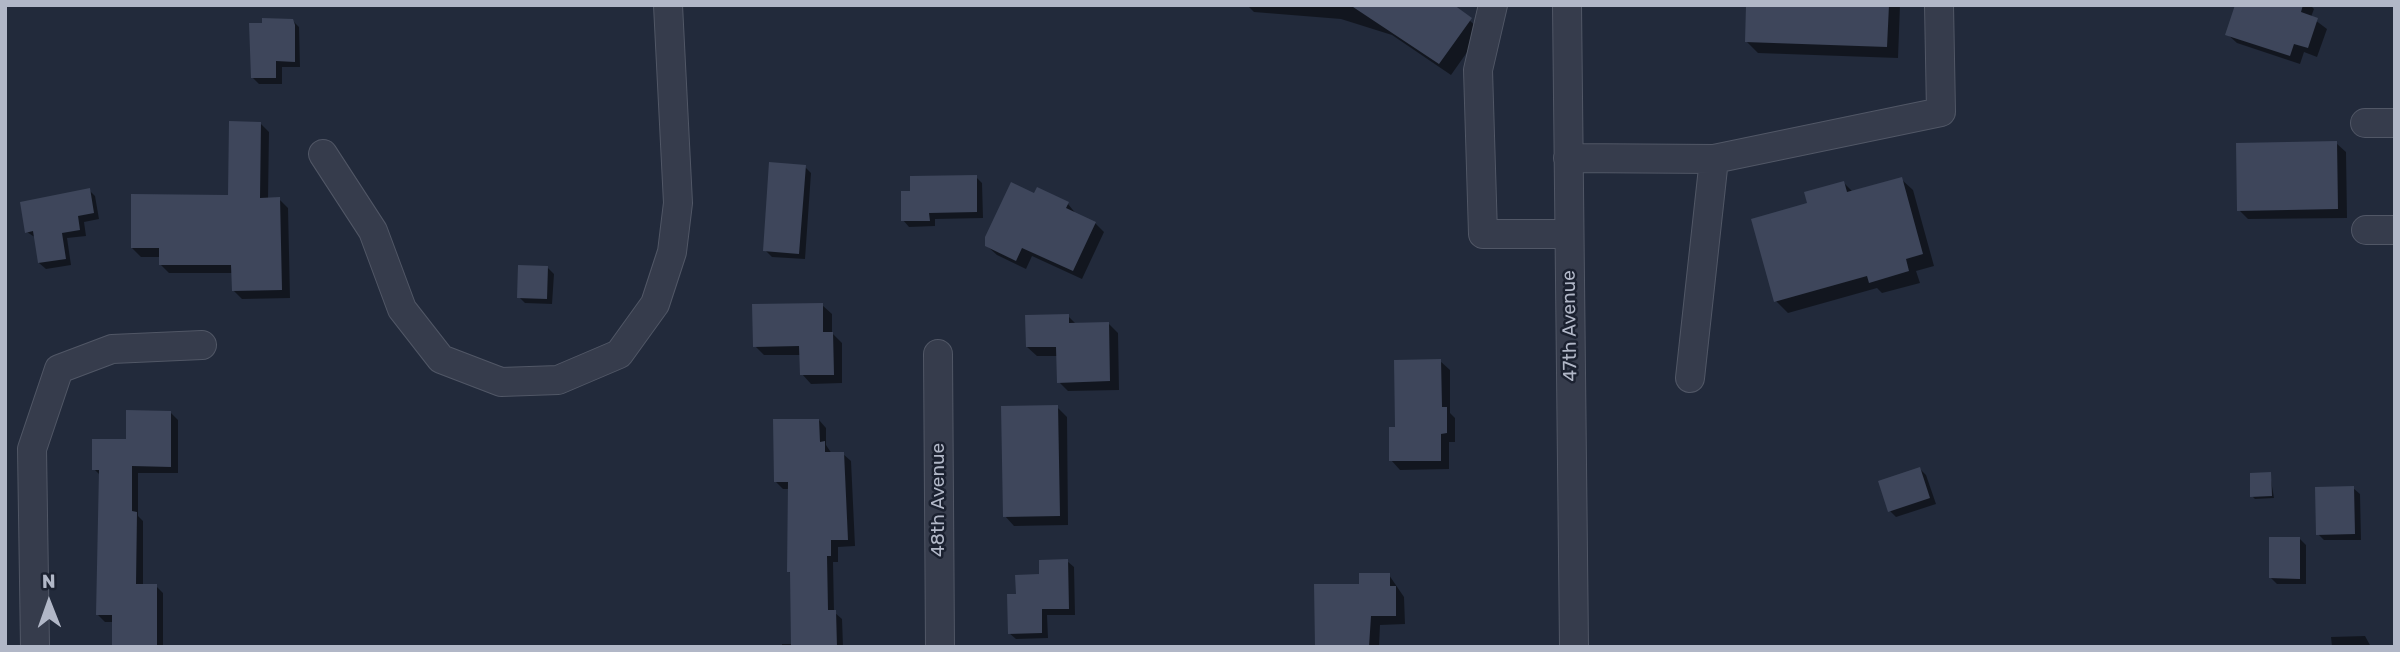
<!DOCTYPE html>
<style>
body{margin:0}
#map{position:relative;width:2400px;height:652px;overflow:hidden;background:#222a3b;font-family:Rubik,sans-serif}
canvas{display:block}
.frame{position:absolute;inset:0;border:7px solid #b1b7c7;pointer-events:none}
.north{position:absolute;left:14px;top:568px;width:70px;height:70px;-webkit-text-stroke:5px #1b2130;paint-order:stroke;rotate:359deg;font-size:19px;font-weight:700;line-height:28px;text-align:center;color:#b1b7c7}
.north::after{content:'';display:block;margin:auto;width:24px;height:32px;background:#b1b7c7;clip-path:polygon(50% 0,100% 100%,50% 72%,0 100%)}
</style>
<div id="map">
<canvas width="2400" height="652"></canvas>
<div class="frame"></div>
<div class="north">N</div>
</div>
<script>
const c = document.querySelector('canvas').getContext('2d');
c.lineJoin = 'round';
function fill(path, color) { c.fillStyle = color; c.fill(path, 'evenodd'); }
function trace(path, color, width, dash) { c.strokeStyle = color; c.lineWidth = width; c.lineCap = dash ? 'butt' : 'round'; c.setLineDash(dash || []); c.stroke(path); }
function drawText(font, color, halo, rows, align = 'center') {
  c.font = font + ' Rubik,sans-serif'; c.lineWidth = 5; c.setLineDash([]); c.textBaseline = 'middle'; c.strokeStyle = halo; c.fillStyle = color; for (const [text, x, y, turn = 0] of rows) {
    c.save(); c.translate(x, y); c.rotate((+turn || 0) * Math.PI / 180); c.textAlign = isNaN(turn) ? turn : align; if (halo) c.strokeText(text, 0, 0); c.fillText(text, 0, 0); c.restore();
  }
}
const shadow = new Path2D(`
 M 1247,5 L 1451,5 L 1482,31 L 1451,75 L 1392,35 L 1341,19 L 1254,12 Z
 M 1748,5 L 1900,5 L 1898,58 L 1758,53 L 1746,41 Z
 M 2237,5 L 2310,5 L 2314,9 L 2311,17 L 2327,29 L 2317,57 L 2304,52 L 2300,64 L 2237,43 L 2227,34 Z
 M 292,20 L 299,27 L 300,67 L 282,67 L 282,84 L 259,84 L 252,77 Z
 M 260,123 L 269,132 L 268,199 L 279,199 L 288,208 L 290,298 L 242,299 L 233,290 L 233,273 L 169,273 L 160,264 L 161,257 L 141,257 L 132,248 L 229,197 Z
 M 2336,143 L 2346,152 L 2347,218 L 2248,219 L 2239,210 Z
 M 805,167 L 811,173 L 805,259 L 772,257 L 765,250 Z
 M 976,177 L 982,183 L 983,218 L 935,219 L 935,226 L 909,227 L 903,220 L 912,192 Z
 M 1901,179 L 1913,190 L 1934,266 L 1916,271 L 1920,283 L 1882,293 L 1877,288 L 1788,313 L 1776,301 L 1809,204 L 1844,183 L 1853,192 Z
 M 89,190 L 95,196 L 99,219 L 84,222 L 86,236 L 67,238 L 71,265 L 46,269 L 39,263 L 36,238 L 27,232 Z
 M 1068,204 L 1077,215 L 1095,223 L 1104,232 L 1082,279 L 1032,256 L 1026,269 L 997,255 L 987,246 Z
 M 547,267 L 554,274 L 552,304 L 525,303 L 519,297 Z
 M 822,305 L 832,314 L 832,333 L 842,343 L 842,383 L 811,384 L 802,374 L 801,355 L 764,355 L 755,346 Z
 M 1068,316 L 1076,324 L 1108,323 L 1118,333 L 1119,390 L 1068,391 L 1059,382 L 1058,356 L 1037,356 L 1027,347 Z
 M 1440,361 L 1450,370 L 1450,413 L 1455,418 L 1455,442 L 1449,442 L 1449,469 L 1400,470 L 1391,460 L 1396,428 Z
 M 1057,407 L 1067,417 L 1068,525 L 1014,526 L 1005,516 Z
 M 171,413 L 178,420 L 178,473 L 138,473 L 138,516 L 143,521 L 143,586 L 156,586 L 163,593 L 163,647 L 114,647 L 114,622 L 105,622 L 98,615 L 101,476 L 94,469 Z
 M 819,420 L 826,428 L 826,445 L 832,454 L 843,454 L 851,461 L 855,546 L 838,547 L 838,562 L 833,562 L 834,612 L 842,619 L 843,647 L 782,647 L 782,644 L 793,644 L 792,574 L 788,571 L 789,489 L 783,489 L 776,482 Z
 M 1920,469 L 1926,475 L 1936,504 L 1896,517 L 1890,511 Z
 M 2270,474 L 2274,498 L 2255,499 L 2252,496 Z
 M 2353,488 L 2360,494 L 2361,540 L 2324,540 L 2318,534 Z
 M 2300,539 L 2306,545 L 2306,584 L 2277,584 L 2271,578 Z
 M 1067,561 L 1074,567 L 1075,615 L 1047,615 L 1048,638 L 1016,639 L 1009,633 L 1018,596 L 1041,575 Z
 M 1389,575 L 1404,597 L 1405,624 L 1380,625 L 1379,647 L 1317,647 L 1361,586 Z
 M 2365,636 L 2371,647 L 2332,647 L 2331,637 Z`);
const building = new Path2D(`
 M 1350,5 L 1454,5 L 1472,18 L 1439,64 Z
 M 1746,5 L 1889,5 L 1887,47 L 1745,42 Z
 M 2235,5 L 2303,5 L 2301,12 L 2318,18 L 2308,48 L 2294,44 L 2290,56 L 2225,35 Z
 M 262,18 L 293,19 L 295,25 L 295,62 L 276,61 L 276,78 L 251,78 L 249,23 L 262,23 Z
 M 229,121 L 261,122 L 260,198 L 280,197 L 282,290 L 232,291 L 231,265 L 159,265 L 159,248 L 131,248 L 131,194 L 228,195 Z
 M 2337,141 L 2338,209 L 2237,211 L 2236,143 Z
 M 769,162 L 806,165 L 799,254 L 763,251 Z
 M 977,175 L 977,212 L 929,213 L 930,221 L 901,221 L 901,191 L 910,191 L 910,176 Z
 M 1902,177 L 1923,254 L 1906,259 L 1909,271 L 1869,283 L 1867,276 L 1774,302 L 1751,219 L 1807,203 L 1804,192 L 1844,181 L 1847,192 Z
 M 1011,182 L 1034,193 L 1037,187 L 1069,202 L 1066,208 L 1096,222 L 1073,271 L 1022,248 L 1016,261 L 985,246 L 985,237 Z
 M 90,188 L 94,213 L 78,216 L 80,230 L 62,233 L 66,259 L 38,263 L 33,231 L 25,233 L 20,202 Z
 M 518,265 L 548,266 L 547,299 L 517,298 Z
 M 823,303 L 823,332 L 833,332 L 834,375 L 800,375 L 799,346 L 753,347 L 752,304 Z
 M 1069,314 L 1069,323 L 1109,322 L 1110,381 L 1057,383 L 1056,347 L 1026,347 L 1025,315 Z
 M 1441,359 L 1442,407 L 1447,407 L 1447,433 L 1441,434 L 1441,461 L 1389,461 L 1389,427 L 1395,427 L 1394,360 Z
 M 1058,405 L 1060,516 L 1003,517 L 1001,406 Z
 M 126,410 L 171,411 L 171,467 L 132,466 L 132,511 L 137,512 L 136,584 L 157,584 L 157,647 L 112,647 L 112,615 L 96,615 L 99,470 L 92,470 L 92,439 L 126,439 Z
 M 773,419 L 819,419 L 820,442 L 825,441 L 825,452 L 844,452 L 848,540 L 831,540 L 831,556 L 827,556 L 828,610 L 836,610 L 837,647 L 791,647 L 790,572 L 787,572 L 788,482 L 774,482 Z
 M 1920,467 L 1930,498 L 1888,512 L 1878,481 Z
 M 2271,472 L 2272,496 L 2250,497 L 2250,473 Z
 M 2354,486 L 2355,534 L 2316,535 L 2315,487 Z
 M 2269,537 L 2300,537 L 2300,579 L 2269,578 Z
 M 1068,559 L 1069,609 L 1042,609 L 1042,633 L 1008,634 L 1007,594 L 1016,594 L 1015,575 L 1039,574 L 1039,560 Z
 M 1359,573 L 1390,573 L 1390,586 L 1396,586 L 1396,616 L 1371,616 L 1369,647 L 1315,647 L 1314,584 L 1359,584 Z`);
const minor = new Path2D(`
 M 1493,5 L 1478,70 L 1483,234 L 1569,234
 M 1567,5 L 1574,647
 M 2365,123 L 2395,123
 M 323,154 L 373,231 L 402,309 L 441,359 L 501,382 L 558,380 L 619,354 L 655,304 L 672,252 L 678,203 L 668,5
 M 1568,158 L 1714,159 L 1690,378
 M 1714,159 L 1941,112 L 1939,5
 M 2366,230 L 2395,230
 M 938,354 L 940,647
 M 35,647 L 32,449 L 59,369 L 112,349 L 202,345`);
const streetNames = [
 ["47th Avenue",1570,326,-91],
 ["48th Avenue",939,500,-90]
];
fill(shadow, '#0007');
fill(building, '#3e465b');
trace(minor, '#515766', 30);
trace(minor, '#363c4c', 28);
drawText('19px', '#b1b7c7', '#1b2130', streetNames);
</script>
